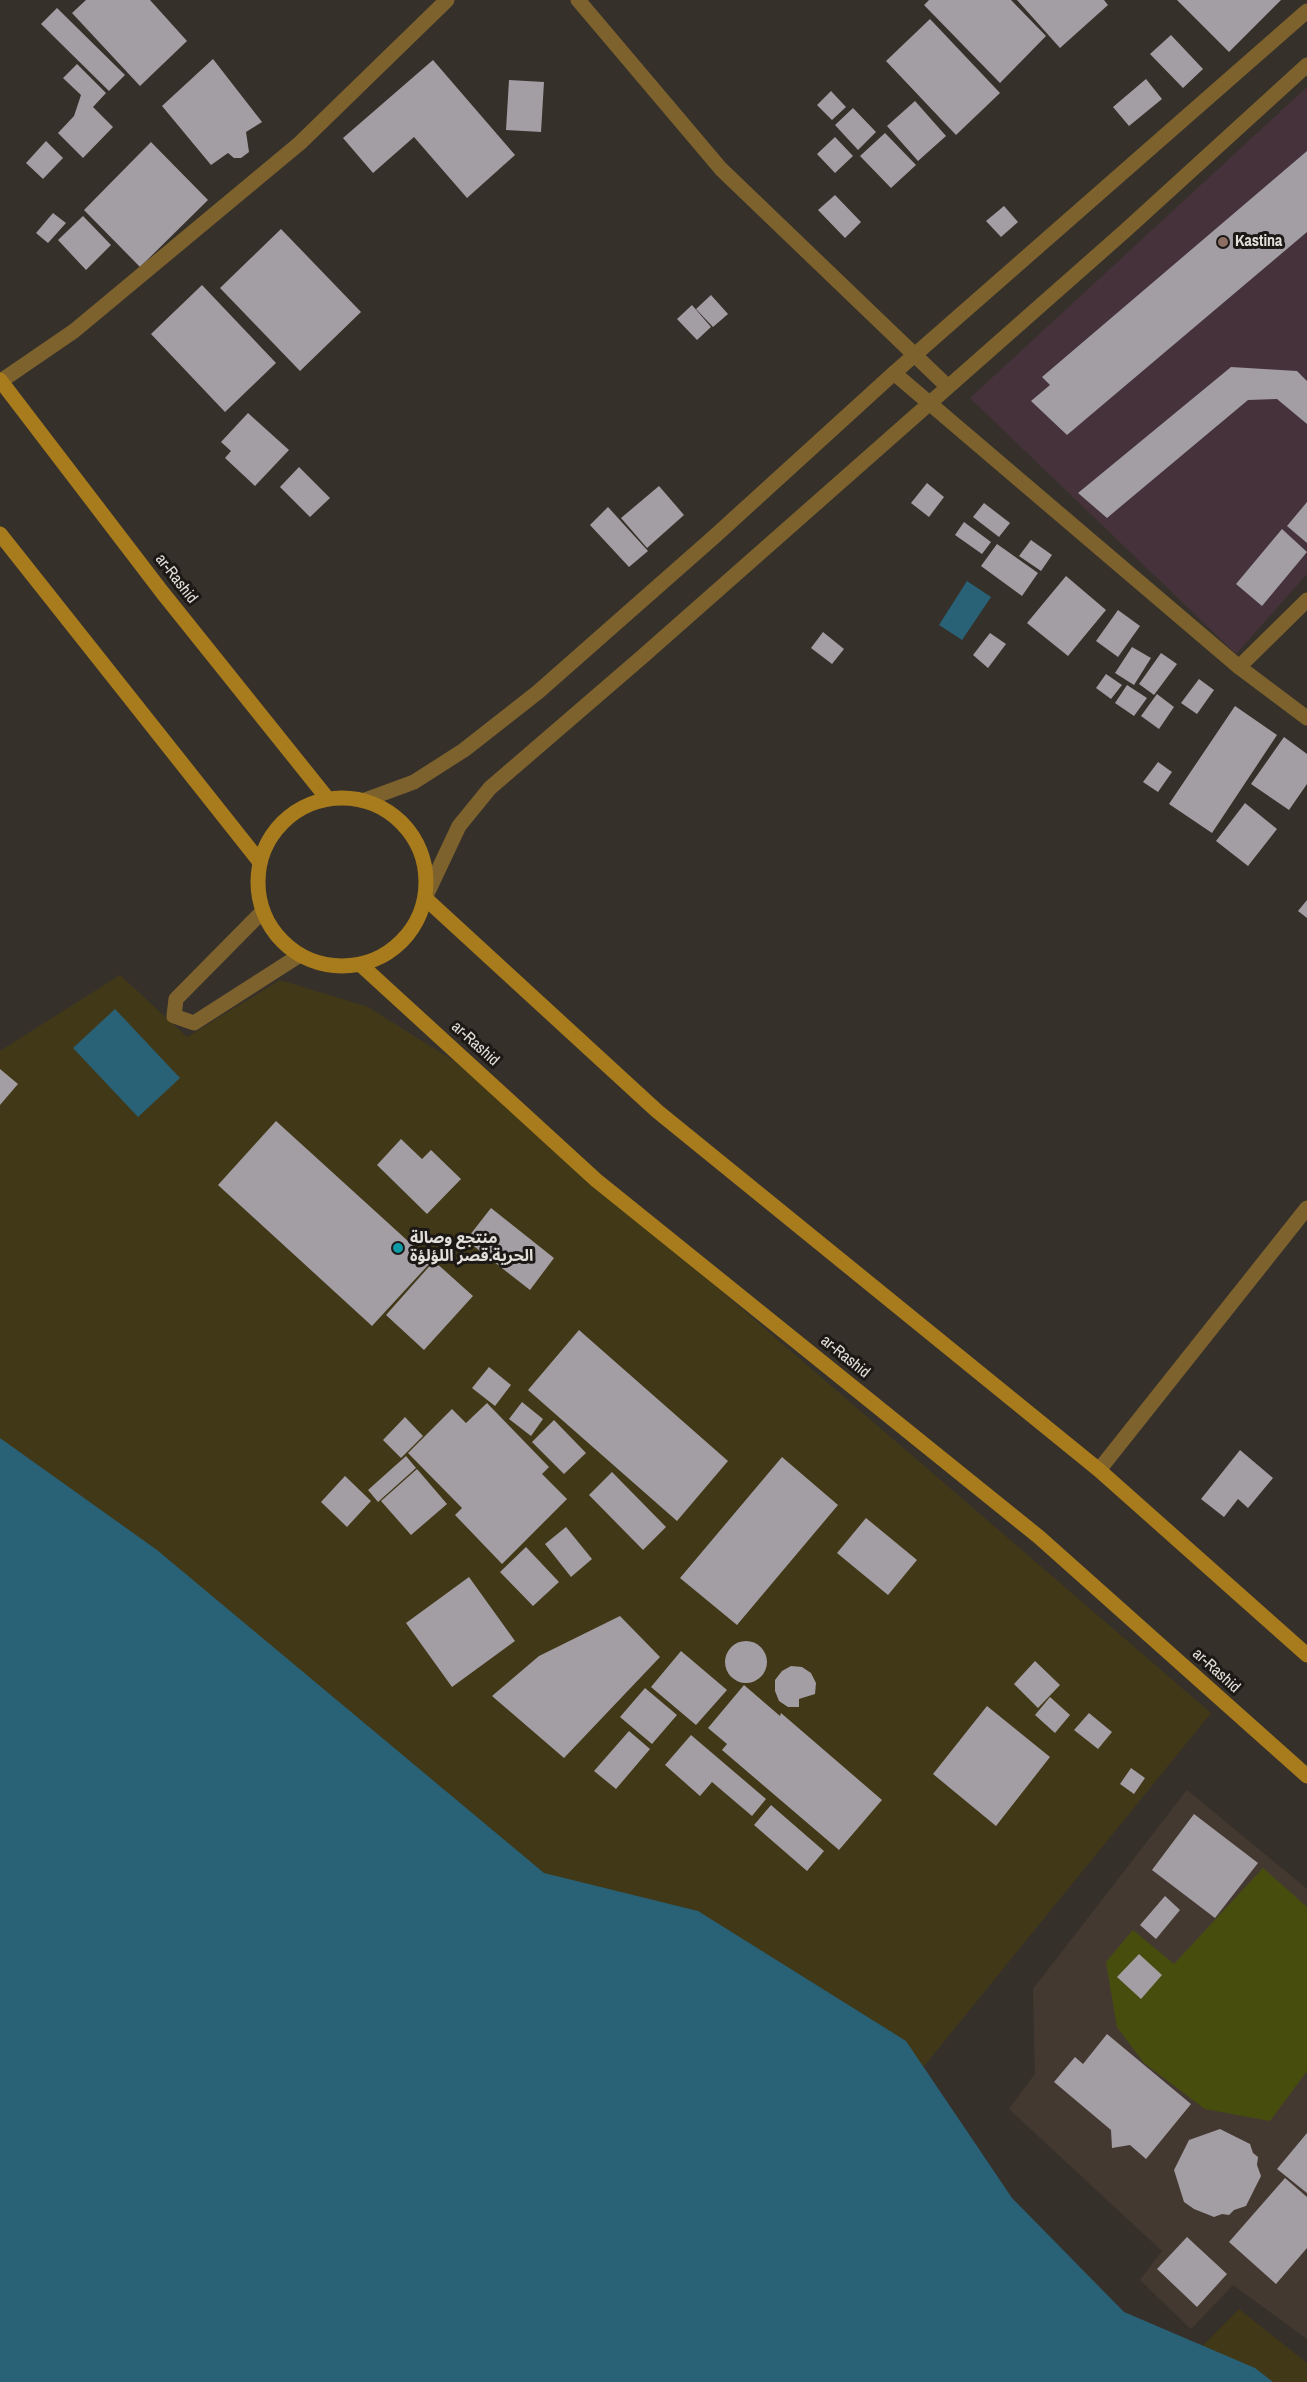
<!DOCTYPE html>
<meta charset="utf-8">
<style>
body{margin:0}
canvas{display:block;background:#36302a}
</style>
<canvas width="1307" height="2382"></canvas>
<script>
const c = document.querySelector('canvas').getContext('2d');
c.lineJoin = 'round';
function fill(path, color) { c.fillStyle = color; c.fill(path, 'evenodd'); }
function trace(path, color, width, dash) { c.strokeStyle = color; c.lineWidth = width; c.lineCap = dash ? 'butt' : 'round'; c.setLineDash(dash || []); c.stroke(path); }
function drawText(font, color, halo, rows, align = 'center') {
  c.font = font + ' "Archivo Narrow","Noto Sans Arabic",sans-serif'; c.lineWidth = 6; c.setLineDash([]); c.textBaseline = 'middle'; c.strokeStyle = halo; c.fillStyle = color; for (const [text, x, y, turn = 0] of rows) {
    c.save(); c.translate(x, y); c.rotate((+turn || 0) * Math.PI / 180); c.textAlign = isNaN(turn) ? turn : align; if (halo) c.strokeText(text, 0, 0); c.fillText(text, 0, 0); c.restore();
  }
}
const built = new Path2D(`
 M 1187,1790 L 1307,1889 L 1307,2339 L 1233,2285 L 1191,2329 L 1140,2280 L 1162,2251 L 1009,2109 L 1035,2074 L 1033,1989 Z`);
const education = new Path2D(`
 M 1307,87 L 1307,574 L 1236,654 L 970,398 Z`);
const green = new Path2D(`
 M 1263,1868 L 1307,1907 L 1307,2071 L 1270,2121 L 1205,2109 L 1144,2063 L 1117,2027 L 1106,1962 L 1133,1930 L 1174,1964 Z`);
const sand = new Path2D(`
 M 120,975 L 187,1037 L 280,980 L 368,1007 L 454,1061 L 1211,1713 L 850,2157 L 0,1504 L 0,1051 Z
 M 1239,2309 L 1307,2363 L 1307,2382 L 1184,2382 L 1175,2374 Z`);
const water = new Path2D(`
 M 967,581 L 991,597 L 962,640 L 939,625 Z
 M 115,1009 L 180,1078 L 138,1117 L 73,1048 Z
 M 0,1438 L 157,1550 L 544,1873 L 698,1911 L 906,2041 L 1012,2198 L 1124,2312 L 1255,2368 L 1273,2382 L 0,2382 Z`);
const building = new Path2D(`
 M 86,0 L 150,0 L 187,41 L 140,86 L 72,13 Z
 M 929,0 L 1011,0 L 1046,36 L 1000,83 L 924,5 Z
 M 1017,0 L 1104,0 L 1108,5 L 1060,48 Z
 M 1177,0 L 1281,0 L 1229,52 Z
 M 57,8 L 125,75 L 109,91 L 41,24 Z
 M 930,19 L 1000,93 L 956,135 L 886,61 Z
 M 1171,35 L 1203,69 L 1183,88 L 1150,54 Z
 M 213,59 L 262,122 L 246,132 L 249,152 L 241,158 L 234,158 L 228,153 L 211,165 L 162,106 Z
 M 433,60 L 515,155 L 467,198 L 414,137 L 373,173 L 343,138 Z
 M 77,64 L 106,93 L 93,107 L 113,127 L 83,158 L 58,133 L 74,116 L 81,95 L 63,78 Z
 M 1146,79 L 1162,99 L 1129,126 L 1113,107 Z
 M 509,80 L 544,82 L 541,132 L 506,130 Z
 M 831,91 L 846,107 L 832,120 L 817,105 Z
 M 915,101 L 946,136 L 918,161 L 887,126 Z
 M 853,108 L 876,132 L 858,150 L 835,125 Z
 M 885,133 L 916,165 L 891,188 L 860,156 Z
 M 835,137 L 853,156 L 835,173 L 817,154 Z
 M 46,141 L 63,158 L 43,179 L 26,163 Z
 M 151,142 L 208,200 L 140,267 L 84,210 Z
 M 1307,151 L 1307,232 L 1067,435 L 1031,401 L 1050,385 L 1042,377 Z
 M 835,195 L 861,222 L 845,238 L 818,210 Z
 M 1004,206 L 1018,222 L 1001,237 L 986,221 Z
 M 53,213 L 66,223 L 48,243 L 36,233 Z
 M 83,216 L 111,245 L 86,270 L 58,240 Z
 M 281,229 L 361,312 L 300,371 L 220,288 Z
 M 202,285 L 276,363 L 225,412 L 151,334 Z
 M 711,295 L 728,314 L 713,327 L 696,309 Z
 M 692,305 L 711,327 L 697,340 L 677,319 Z
 M 1231,367 L 1297,371 L 1307,381 L 1307,424 L 1277,399 L 1248,400 L 1107,518 L 1078,493 Z
 M 248,413 L 289,450 L 255,486 L 225,458 L 231,451 L 221,442 Z
 M 299,467 L 330,498 L 310,517 L 280,487 Z
 M 927,483 L 944,497 L 929,517 L 911,503 Z
 M 659,486 L 684,515 L 647,548 L 621,518 Z
 M 1307,502 L 1307,543 L 1287,526 Z
 M 984,503 L 1010,523 L 999,537 L 973,517 Z
 M 608,507 L 648,551 L 629,567 L 590,525 Z
 M 964,522 L 991,542 L 982,554 L 955,535 Z
 M 1282,529 L 1307,552 L 1262,606 L 1236,584 Z
 M 1031,540 L 1052,555 L 1041,571 L 1019,556 Z
 M 997,544 L 1038,573 L 1022,596 L 981,566 Z
 M 1066,576 L 1106,610 L 1068,656 L 1027,623 Z
 M 1118,610 L 1140,626 L 1118,657 L 1096,641 Z
 M 823,632 L 844,649 L 832,664 L 811,648 Z
 M 990,633 L 1006,644 L 988,668 L 973,655 Z
 M 1132,647 L 1151,658 L 1134,685 L 1115,673 Z
 M 1161,653 L 1177,664 L 1154,695 L 1139,684 Z
 M 1106,674 L 1122,685 L 1111,699 L 1096,688 Z
 M 1199,679 L 1214,690 L 1197,714 L 1181,703 Z
 M 1127,685 L 1147,698 L 1134,716 L 1115,703 Z
 M 1157,694 L 1174,707 L 1159,729 L 1141,716 Z
 M 1235,706 L 1277,735 L 1212,833 L 1169,804 Z
 M 1284,737 L 1307,754 L 1307,784 L 1289,810 L 1251,784 Z
 M 1158,762 L 1172,772 L 1158,792 L 1143,782 Z
 M 1245,803 L 1277,829 L 1248,866 L 1216,841 Z
 M 1307,900 L 1307,918 L 1298,911 Z
 M 0,1069 L 18,1084 L 0,1105 Z
 M 276,1121 L 431,1262 L 372,1326 L 218,1185 Z
 M 401,1139 L 422,1159 L 431,1150 L 461,1179 L 427,1214 L 377,1165 Z
 M 491,1208 L 554,1258 L 530,1290 L 466,1240 Z
 M 434,1261 L 473,1296 L 424,1350 L 386,1315 Z
 M 579,1330 L 728,1461 L 677,1521 L 528,1390 Z
 M 489,1367 L 511,1385 L 495,1406 L 472,1388 Z
 M 522,1402 L 543,1419 L 531,1436 L 509,1419 Z
 M 487,1403 L 549,1467 L 542,1474 L 567,1499 L 502,1564 L 455,1515 L 462,1508 L 408,1453 L 452,1409 L 466,1423 Z
 M 405,1417 L 423,1436 L 401,1458 L 383,1440 Z
 M 554,1420 L 586,1453 L 564,1474 L 532,1442 Z
 M 1240,1450 L 1273,1478 L 1248,1508 L 1238,1499 L 1224,1517 L 1201,1499 Z
 M 406,1456 L 416,1468 L 378,1502 L 368,1490 Z
 M 782,1457 L 838,1505 L 737,1625 L 680,1578 Z
 M 417,1469 L 447,1504 L 411,1535 L 381,1501 Z
 M 612,1472 L 666,1527 L 643,1550 L 589,1495 Z
 M 345,1476 L 371,1501 L 347,1527 L 321,1502 Z
 M 866,1518 L 917,1560 L 888,1595 L 837,1553 Z
 M 566,1527 L 592,1559 L 571,1577 L 545,1544 Z
 M 526,1547 L 559,1582 L 533,1606 L 500,1572 Z
 M 469,1577 L 515,1641 L 452,1687 L 406,1623 Z
 M 620,1616 L 660,1657 L 564,1758 L 492,1696 L 539,1656 Z
 M725 1662a21 21 0 1 1 42 0a21 21 0 1 1-42 0Z
 M 681,1651 L 727,1690 L 696,1725 L 651,1687 Z
 M 1035,1661 L 1060,1685 L 1038,1708 L 1014,1684 Z
 M 791,1666 L 802,1667 L 811,1673 L 816,1683 L 815,1694 L 799,1699 L 799,1707 L 788,1707 L 779,1701 L 775,1691 L 775,1680 L 782,1671 Z
 M 744,1685 L 780,1716 L 781,1713 L 882,1800 L 839,1850 L 722,1750 L 727,1744 L 708,1728 Z
 M 645,1688 L 677,1715 L 652,1744 L 620,1717 Z
 M 1050,1697 L 1070,1715 L 1055,1733 L 1035,1715 Z
 M 987,1706 L 1050,1757 L 996,1826 L 933,1774 Z
 M 1089,1713 L 1112,1732 L 1098,1749 L 1074,1730 Z
 M 629,1731 L 650,1749 L 616,1789 L 594,1771 Z
 M 691,1735 L 766,1799 L 752,1816 L 712,1782 L 700,1796 L 665,1765 Z
 M 1131,1768 L 1145,1778 L 1134,1794 L 1120,1784 Z
 M 771,1805 L 824,1851 L 807,1871 L 754,1825 Z
 M 1194,1814 L 1258,1863 L 1215,1918 L 1152,1870 Z
 M 1165,1896 L 1180,1910 L 1156,1939 L 1140,1925 Z
 M 1139,1954 L 1162,1975 L 1141,1999 L 1117,1977 Z
 M 1107,2034 L 1191,2104 L 1146,2159 L 1130,2145 L 1112,2148 L 1111,2130 L 1054,2082 L 1075,2057 L 1083,2064 Z
 M 1220,2129 L 1250,2144 L 1253,2153 L 1258,2157 L 1257,2165 L 1261,2176 L 1246,2206 L 1234,2210 L 1229,2215 L 1222,2214 L 1214,2217 L 1194,2209 L 1184,2202 L 1174,2170 L 1189,2140 Z
 M 1307,2133 L 1307,2193 L 1277,2169 Z
 M 1285,2178 L 1307,2197 L 1307,2248 L 1276,2284 L 1229,2242 Z
 M 1187,2237 L 1227,2274 L 1197,2307 L 1157,2269 Z`);
const service = new Path2D(`
 M 1239,667 L 1307,600`);
const minor = new Path2D(`
 M 578,0 L 721,169 L 947,386
 M 894,373 L 1239,667 L 1307,718
 M 1,381 L 74,331 L 300,143 L 447,0
 M 263,911 L 176,999 L 174,1016 L 194,1023 L 300,955
 M 1099,1470 L 1307,1208`);
const tertiary = new Path2D(`
 M 365,800 L 414,782 L 464,750 L 538,692 L 715,536 L 894,373 L 1307,11
 M 425,898 L 459,826 L 490,788 L 642,657 L 1126,230 L 1307,65`);
const secondary = new Path2D(`
 M 0,380 L 162,592 L 327,798
 M 0,534 L 260,862
 M258 882a84 84 0 1 1 168 0a84 84 0 1 1-168 0Z
 M 425,898 L 657,1111 L 1099,1470 L 1307,1655
 M 361,965 L 596,1180 L 1039,1537 L 1307,1776`);
const markers = [
 [1223,242,6,"#8d6e63"],
 [398,1248,6,"#0f9aa8"]
];
const poiNames = [
 ["Kastina",1235,242],
 ["منتجع وصالة",410,1239],
 ["الحرية.قصر اللؤلؤة",410,1257]
];
const streetNames = [
 ["ar-Rashid",176,579,52],
 ["ar-Rashid",475,1044,42],
 ["ar-Rashid",845,1357,39],
 ["ar-Rashid",1216,1671,42]
];
fill(built, '#443930');
fill(education, '#45323a');
fill(green, '#474e0d');
fill(sand, '#413818');
fill(water, '#296176');
fill(building, '#a39da4');
trace(service, '#7d622e', 15);
trace(minor, '#7d622e', 15);
trace(tertiary, '#7d622e', 15);
trace(secondary, '#a87c1d', 15);
for (const [x, y, r, color] of markers) { const dot = new Path2D(); dot.arc(x, y, r, 0, 2 * Math.PI); c.fillStyle = color; c.fill(dot); trace(dot, '#1b1816', 2); }
drawText('bold 16px', '#e2dfdb', '#1b1816', poiNames, 'left');
drawText('16px', '#e2dfdb', '#1b1816', streetNames);
</script>
